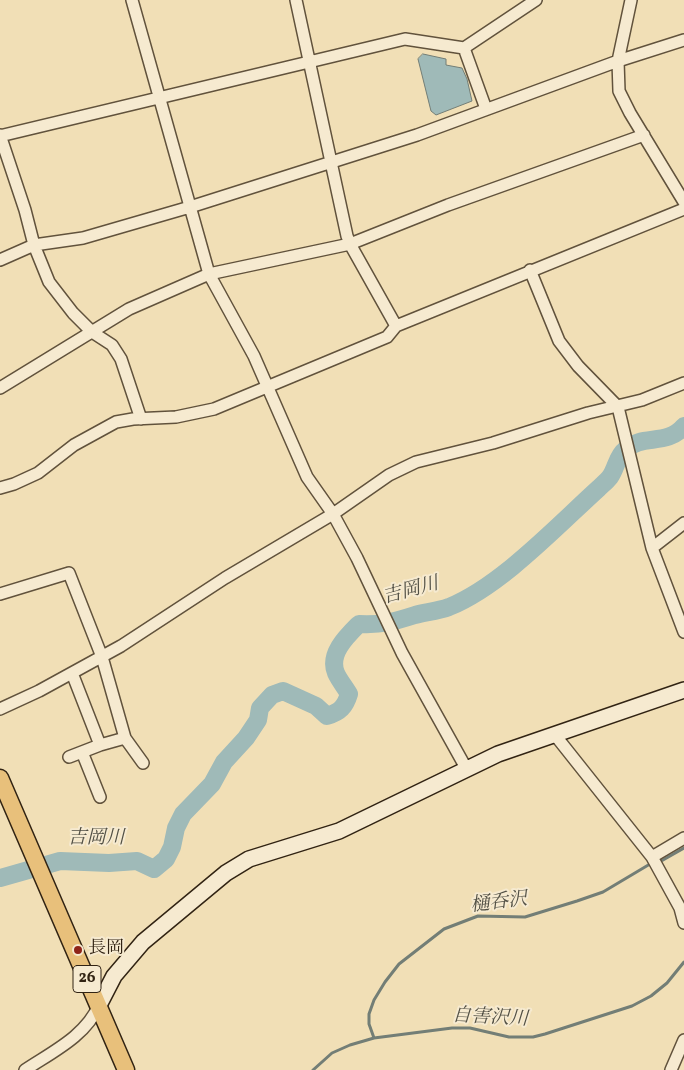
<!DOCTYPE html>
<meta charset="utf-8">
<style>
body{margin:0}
canvas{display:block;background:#f1dfb6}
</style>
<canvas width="684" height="1070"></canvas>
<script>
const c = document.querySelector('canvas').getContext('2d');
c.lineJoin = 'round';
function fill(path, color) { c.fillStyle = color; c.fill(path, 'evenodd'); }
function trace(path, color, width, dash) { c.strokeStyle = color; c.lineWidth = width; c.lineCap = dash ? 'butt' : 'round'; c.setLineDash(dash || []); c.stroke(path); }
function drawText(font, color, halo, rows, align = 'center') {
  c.font = font + ' Vollkorn,"Noto Serif JP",serif'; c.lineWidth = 4; c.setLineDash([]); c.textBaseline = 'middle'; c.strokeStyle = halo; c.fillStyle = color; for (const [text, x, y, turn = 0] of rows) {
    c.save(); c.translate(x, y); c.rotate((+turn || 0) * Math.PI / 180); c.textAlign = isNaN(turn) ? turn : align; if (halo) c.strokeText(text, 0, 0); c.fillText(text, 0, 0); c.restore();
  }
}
const water = new Path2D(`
 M 423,54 L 446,59 L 446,65 L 462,68 L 467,79 L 472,101 L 436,115 L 431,111 L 418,59 Z`);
const stream = new Path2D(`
 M 374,1038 L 369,1024 L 369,1014 L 374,1000 L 385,982 L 399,964 L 444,929 L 478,916 L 525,917 L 577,901 L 603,892 L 650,864 L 663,860 L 684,848
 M 313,1070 L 332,1053 L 350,1045 L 374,1038 L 452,1028 L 470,1028 L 509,1037 L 533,1037 L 545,1034 L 632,1006 L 651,996 L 667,983 L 684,962`);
const river = new Path2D(`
 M 0,878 L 60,861 L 109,863 L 137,861 L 154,869 L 166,859 L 172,847 L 176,828 L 183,814 L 212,784 L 224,762 L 246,738 L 258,720 L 260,708 L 272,695 L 283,691 L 316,706 L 327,716 C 340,712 345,707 349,694 C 345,687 339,680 336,673 C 328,654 347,636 359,624 C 383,625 393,622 415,615 C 427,612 438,611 449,607 C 501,586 557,526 599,488 C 602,485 607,481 610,477 C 616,469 617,456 625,450 C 643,433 666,447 684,426`);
const street = new Path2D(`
 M 132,0 L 209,274 L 254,356 L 307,477 L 333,514 L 357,558 L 402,653 L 466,768
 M 296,0 L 347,236 L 350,244 L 396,326
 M 631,0 L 618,61 L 619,91 L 630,113 L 684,202
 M 464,48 L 536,0
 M 0,135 L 25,210 L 34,245 L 49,282 L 73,313 L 92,332 L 112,345 L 121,359 L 141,419
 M 0,136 L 405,39 L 464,48 L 486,109
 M 0,260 L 34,245 L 83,238 L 190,207 L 417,135 L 618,61 L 684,40
 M 530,270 L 559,341 L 578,366 L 618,407 L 652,548 L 684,632
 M 0,388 L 129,309 L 209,274 L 350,244 L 448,205 L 644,135
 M 0,488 L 14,484 L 38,473 L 74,445 L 116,422 L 133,419 L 176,417 L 214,409 L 387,337 L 396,326 L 684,209
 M 652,548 L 684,523
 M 0,594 L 69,573 L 102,657 L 125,738 L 143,763
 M 0,709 L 39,691 L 121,646 L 225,578 L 333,514 L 389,475 L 416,462 L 493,443 L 588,413 L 642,400 L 684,383
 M 555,735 L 652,857 L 680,908 L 684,923
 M 100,745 L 125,738
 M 82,752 L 100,797
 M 69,757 L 100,745 L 72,673
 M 652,857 L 684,838
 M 25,1070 C 52,1052 86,1036 99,1005
 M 671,1070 L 684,1040`);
const secondary = new Path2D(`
 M 99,1005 L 114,976 L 143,942 L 226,873 L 249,859 L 339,831 L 498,754 L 684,690`);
const primary = new Path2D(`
 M 0,778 L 126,1070`);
const markers = [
 [78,950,5,"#8f2418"]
];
const shields = [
 [87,979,28]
];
const shieldNames = [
 ["26",87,979]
];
const poiNames = [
 ["長岡",88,950]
];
const waterNames = [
 ["吉岡川",411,592,-15],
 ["吉岡川",96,840],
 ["樋呑沢",499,904,-7],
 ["自害沢川",490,1019,3]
];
fill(water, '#9fbab8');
trace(water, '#737e76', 1);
trace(stream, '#737e76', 3);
trace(river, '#9fbab8', 18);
trace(street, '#61523c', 14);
trace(secondary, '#312313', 18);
trace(primary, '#312313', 19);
trace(street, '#f6ead0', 11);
trace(secondary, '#f6ead0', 15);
trace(primary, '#e8c07b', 16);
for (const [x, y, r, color] of markers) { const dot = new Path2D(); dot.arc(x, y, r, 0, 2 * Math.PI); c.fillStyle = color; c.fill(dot); trace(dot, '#f6ead0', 2); }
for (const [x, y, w] of shields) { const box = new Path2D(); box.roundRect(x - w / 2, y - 13.5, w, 27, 4); c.fillStyle = '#f6ead0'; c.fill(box); trace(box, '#312313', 1); }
drawText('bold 16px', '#312313', null, shieldNames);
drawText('18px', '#312313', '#f6ead0', poiNames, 'left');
drawText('italic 19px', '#525045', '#f6ead0', waterNames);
</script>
